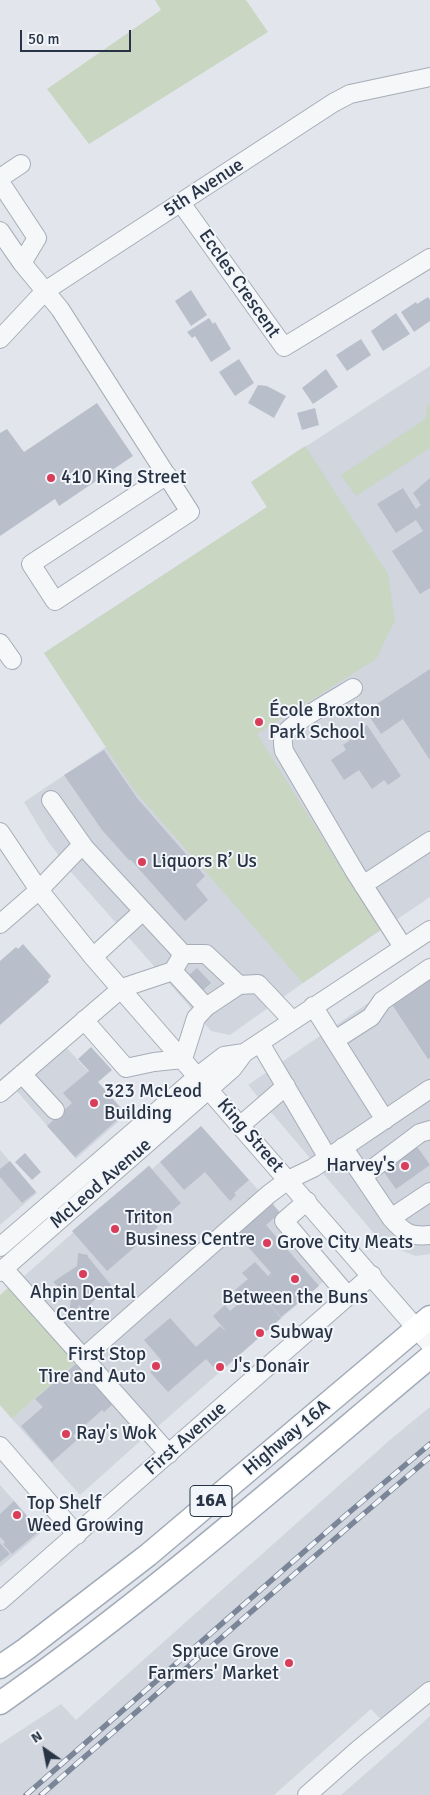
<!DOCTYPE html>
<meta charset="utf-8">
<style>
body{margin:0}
#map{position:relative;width:430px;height:1795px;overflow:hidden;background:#e2e6ec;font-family:Signika,sans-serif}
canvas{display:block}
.north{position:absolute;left:20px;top:1725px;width:50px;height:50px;-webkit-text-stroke:4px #f2f5f9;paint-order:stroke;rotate:327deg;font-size:14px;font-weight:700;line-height:20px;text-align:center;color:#283445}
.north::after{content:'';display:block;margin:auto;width:18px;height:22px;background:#283445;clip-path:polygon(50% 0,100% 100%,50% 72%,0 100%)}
.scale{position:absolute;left:20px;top:30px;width:111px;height:22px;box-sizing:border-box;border:2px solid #283445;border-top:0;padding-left:6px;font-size:15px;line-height:18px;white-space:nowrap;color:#283445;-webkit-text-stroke:4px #f2f5f9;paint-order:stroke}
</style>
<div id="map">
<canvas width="430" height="1795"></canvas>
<div class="north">N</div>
<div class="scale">50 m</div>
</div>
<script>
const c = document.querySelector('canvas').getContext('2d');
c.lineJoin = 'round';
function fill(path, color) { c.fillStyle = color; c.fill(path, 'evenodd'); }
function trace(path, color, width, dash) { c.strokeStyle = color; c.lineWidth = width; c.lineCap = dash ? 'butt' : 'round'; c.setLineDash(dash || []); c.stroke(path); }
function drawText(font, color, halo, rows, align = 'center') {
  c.font = font + ' Signika,sans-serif'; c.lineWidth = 4; c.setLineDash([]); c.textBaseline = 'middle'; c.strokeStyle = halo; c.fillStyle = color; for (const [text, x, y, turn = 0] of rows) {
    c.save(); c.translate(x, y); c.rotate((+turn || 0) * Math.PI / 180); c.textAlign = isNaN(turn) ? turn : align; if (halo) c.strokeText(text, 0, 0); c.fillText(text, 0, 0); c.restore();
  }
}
const built = new Path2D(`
 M 430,366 L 430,897 L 303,983 L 230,1035 L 211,1031 L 72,873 L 47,840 L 24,802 L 106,747 L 44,653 L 267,507 L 251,482 Z
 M 430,961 L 430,1254 L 416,1256 L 382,1243 L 248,1085 Z
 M 66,1047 L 127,1114 L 76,1159 L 16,1090 Z
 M 201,1126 L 261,1193 L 85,1347 L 22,1278 L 149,1165 L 152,1169 Z
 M 0,1150 L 37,1193 L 0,1225 Z
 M 271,1202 L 334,1272 L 155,1429 L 93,1358 Z
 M 77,1361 L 146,1436 L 80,1495 L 12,1419 Z
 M 430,1407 L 430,1683 L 383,1722 L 371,1709 L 274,1795 L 0,1795 L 0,1744 L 61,1704 L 76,1720 L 391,1439 Z
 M 0,1485 L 42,1532 L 0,1567 Z
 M 430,1716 L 430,1795 L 341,1795 L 396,1747 Z`);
const green = new Path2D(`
 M 155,0 L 246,0 L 268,32 L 89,144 L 47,89 L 161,10 Z
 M 430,404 L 430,448 L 356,496 L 341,475 L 425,419 L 427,406 Z
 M 305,446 L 388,574 L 395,620 L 376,659 L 257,734 L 380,930 L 303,983 L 134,790 L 44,653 L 267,507 L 251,482 Z
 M 10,1286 L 77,1361 L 12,1419 L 0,1405 L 0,1295 Z`);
const building = new Path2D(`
 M 191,290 L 207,315 L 191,326 L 175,301 Z
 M 428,297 L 430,300 L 430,321 L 414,332 L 401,312 L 416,302 L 417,304 Z
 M 396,313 L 410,334 L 383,351 L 371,331 Z
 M 209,318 L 213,324 L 215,322 L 231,349 L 211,362 L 195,336 L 192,338 L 187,332 Z
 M 361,339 L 371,355 L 347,371 L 336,355 Z
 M 239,359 L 254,383 L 235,396 L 219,372 Z
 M 326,369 L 338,387 L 313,404 L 302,388 Z
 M 258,385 L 267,386 L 286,396 L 274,418 L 248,403 Z
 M 97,403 L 133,456 L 59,506 L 55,499 L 0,536 L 0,433 L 7,429 L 24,452 Z
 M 315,408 L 319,425 L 302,430 L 297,413 Z
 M 430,478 L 430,588 L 420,594 L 392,551 L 423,531 L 416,520 L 396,533 L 377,504 L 403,488 L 416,509 L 421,505 L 413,493 Z
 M 430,669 L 430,760 L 403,719 L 381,734 L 366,711 Z
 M 367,725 L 401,776 L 388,785 L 384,780 L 372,789 L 359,770 L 344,780 L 331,760 L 346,750 L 343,745 L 356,736 L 354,734 Z
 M 104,750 L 137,798 L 205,876 L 196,885 L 208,900 L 185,921 L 131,860 L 129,860 L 102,830 L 64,775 Z
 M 23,944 L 51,976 L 48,980 L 49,982 L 0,1025 L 0,961 L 16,947 L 18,949 Z
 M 197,968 L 211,983 L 190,1002 L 176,986 Z
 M 430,973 L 430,1058 L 428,1059 L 389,1000 Z
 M 91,1047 L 112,1070 L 98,1082 L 125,1113 L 75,1157 L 47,1126 L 72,1103 L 63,1093 L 89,1071 L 78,1059 Z
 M 201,1126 L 249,1180 L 234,1193 L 236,1195 L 230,1201 L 205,1172 L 184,1190 L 160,1162 Z
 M 413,1141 L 430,1165 L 396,1189 L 381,1168 Z
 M 25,1153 L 41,1172 L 32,1180 L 15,1162 Z
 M 10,1161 L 36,1192 L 22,1203 L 0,1177 L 0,1169 Z
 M 149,1166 L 181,1203 L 156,1225 L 158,1227 L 107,1271 L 72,1231 Z
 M 271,1202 L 280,1213 L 266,1225 L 319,1286 L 281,1317 L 259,1292 L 281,1318 L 219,1373 L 206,1359 L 168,1392 L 150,1372 L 162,1361 L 144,1340 L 170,1318 L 196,1347 L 220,1326 L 227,1332 L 213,1316 L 225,1305 L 230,1311 L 243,1300 L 235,1290 L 248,1279 L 242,1273 L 255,1262 L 268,1276 L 271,1273 L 236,1233 Z
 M 78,1253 L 88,1255 L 88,1257 L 111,1285 L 84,1310 L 79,1305 L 78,1310 L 70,1308 L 71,1298 L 53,1282 L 77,1266 Z
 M 78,1362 L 114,1403 L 104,1412 L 102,1410 L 73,1436 L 77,1440 L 52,1462 L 21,1426 L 43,1407 L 35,1399 Z
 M 14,1501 L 37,1528 L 37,1533 L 12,1554 L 3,1544 L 5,1542 L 0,1537 L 0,1514 Z
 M 0,1543 L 10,1554 L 0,1562 Z`);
const minor = new Path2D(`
 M 0,178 L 21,164
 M 4,188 L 37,238 L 22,263
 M 181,203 L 284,347 L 430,258
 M 0,231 L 22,263 L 60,309 L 190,512 L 55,601 L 31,564 L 167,475
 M 0,339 L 45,291 L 333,103 L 350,94 L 430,77
 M 0,643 L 12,660
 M 353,688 C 340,696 288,725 284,735 C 282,740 283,746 284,751 L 355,872 L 403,947
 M 51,800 L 84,847 L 183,954 L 206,954 L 239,985 L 258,984 L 292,1020
 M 0,832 L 39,890 L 93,957 L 430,1344
 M 363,885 L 430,841
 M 0,924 L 39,890 L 82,845
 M 93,957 L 143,911
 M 173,971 L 206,1007
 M 313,1006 L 385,1120
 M 84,1020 L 126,1068 L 154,1062 L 183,1059 L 196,1018 L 206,1007 L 239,985
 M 335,1040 L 371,1017 L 382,1001 L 430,968
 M 260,1043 L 328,1158
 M 22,1074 L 55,1110
 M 0,1093 L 122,988 L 173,971 L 183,954
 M 241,1125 L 286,1086
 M 343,1147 L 391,1218 L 430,1192
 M 363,1176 L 420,1133 L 430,1130
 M 307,1201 L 284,1221 L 348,1296
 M 391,1218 C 404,1233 410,1237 430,1235
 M 0,1247 L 198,1076 L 224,1056 L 244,1053
 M 4,1269 L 169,1454
 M 0,1272 L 232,1069 L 244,1053 L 430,930
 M 83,1358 L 269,1194 L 288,1180 L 313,1168 L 430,1089
 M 0,1446 L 77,1535
 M 0,1601 L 372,1275
 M 307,1795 L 359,1749 L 430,1691`);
const major = new Path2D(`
 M 0,1667 L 26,1649 L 148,1555 L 430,1317
 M 0,1703 C 151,1597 289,1475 430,1357`);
const rail = new Path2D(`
 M 26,1795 L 346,1515 L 430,1444
 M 41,1795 L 353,1523 L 430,1457`);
const markers = [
 [51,478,5,"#da3d59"],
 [259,722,5,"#da3d59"],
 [142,862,5,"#da3d59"],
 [94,1103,5,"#da3d59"],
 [405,1166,5,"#da3d59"],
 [115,1229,5,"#da3d59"],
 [267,1243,5,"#da3d59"],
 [83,1274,5,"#da3d59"],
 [295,1279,5,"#da3d59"],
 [260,1333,5,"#da3d59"],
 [156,1366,5,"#da3d59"],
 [220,1367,5,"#da3d59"],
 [66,1434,5,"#da3d59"],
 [17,1515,5,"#da3d59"],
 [289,1663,5,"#da3d59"]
];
const shields = [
 [211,1501,42]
];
const shieldNames = [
 ["16A",211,1501]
];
const streetNames = [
 ["5th Avenue",204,188,-33],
 ["Eccles Crescent",239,284,55],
 ["King Street",250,1136,49],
 ["McLeod Avenue",101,1184,-41],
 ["Highway 16A",287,1438,-40],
 ["First Avenue",186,1439,-41]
];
const poiNames = [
 ["410 King Street",61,478],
 ["École Broxton",269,711],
 ["Park School",269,733],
 ["Liquors R’ Us",152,862],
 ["323 McLeod",104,1092],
 ["Building",104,1114],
 ["Harvey's",395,1166,"right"],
 ["Triton",125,1218],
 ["Business Centre",125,1240],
 ["Grove City Meats",277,1243],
 ["Ahpin Dental",83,1293,"center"],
 ["Centre",83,1315,"center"],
 ["Between the Buns",295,1298,"center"],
 ["Subway",270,1333],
 ["First Stop",146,1355,"right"],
 ["Tire and Auto",146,1377,"right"],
 ["J's Donair",230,1367],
 ["Ray's Wok",76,1434],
 ["Top Shelf",27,1504],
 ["Weed Growing",27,1526],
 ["Spruce Grove",279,1652,"right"],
 ["Farmers' Market",279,1674,"right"]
];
fill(built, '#d0d5de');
fill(green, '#c8d6c2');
fill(building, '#b9bfca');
trace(minor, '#a6adb7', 20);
trace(major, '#a0aab8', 25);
trace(minor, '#f5f7f9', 18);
trace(major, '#fff', 22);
trace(rail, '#7a8697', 5.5);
trace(rail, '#f2f5f9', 4, [11]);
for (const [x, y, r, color] of markers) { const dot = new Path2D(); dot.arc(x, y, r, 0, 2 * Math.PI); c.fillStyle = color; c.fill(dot); trace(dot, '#f2f5f9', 2); }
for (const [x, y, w] of shields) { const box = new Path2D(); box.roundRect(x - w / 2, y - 15.5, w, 31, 4); c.fillStyle = '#f2f5f9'; c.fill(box); trace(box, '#283445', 1); }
drawText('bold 18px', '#283445', null, shieldNames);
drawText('19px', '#283445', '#f2f5f9', streetNames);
drawText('19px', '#283445', '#f2f5f9', poiNames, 'left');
</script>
